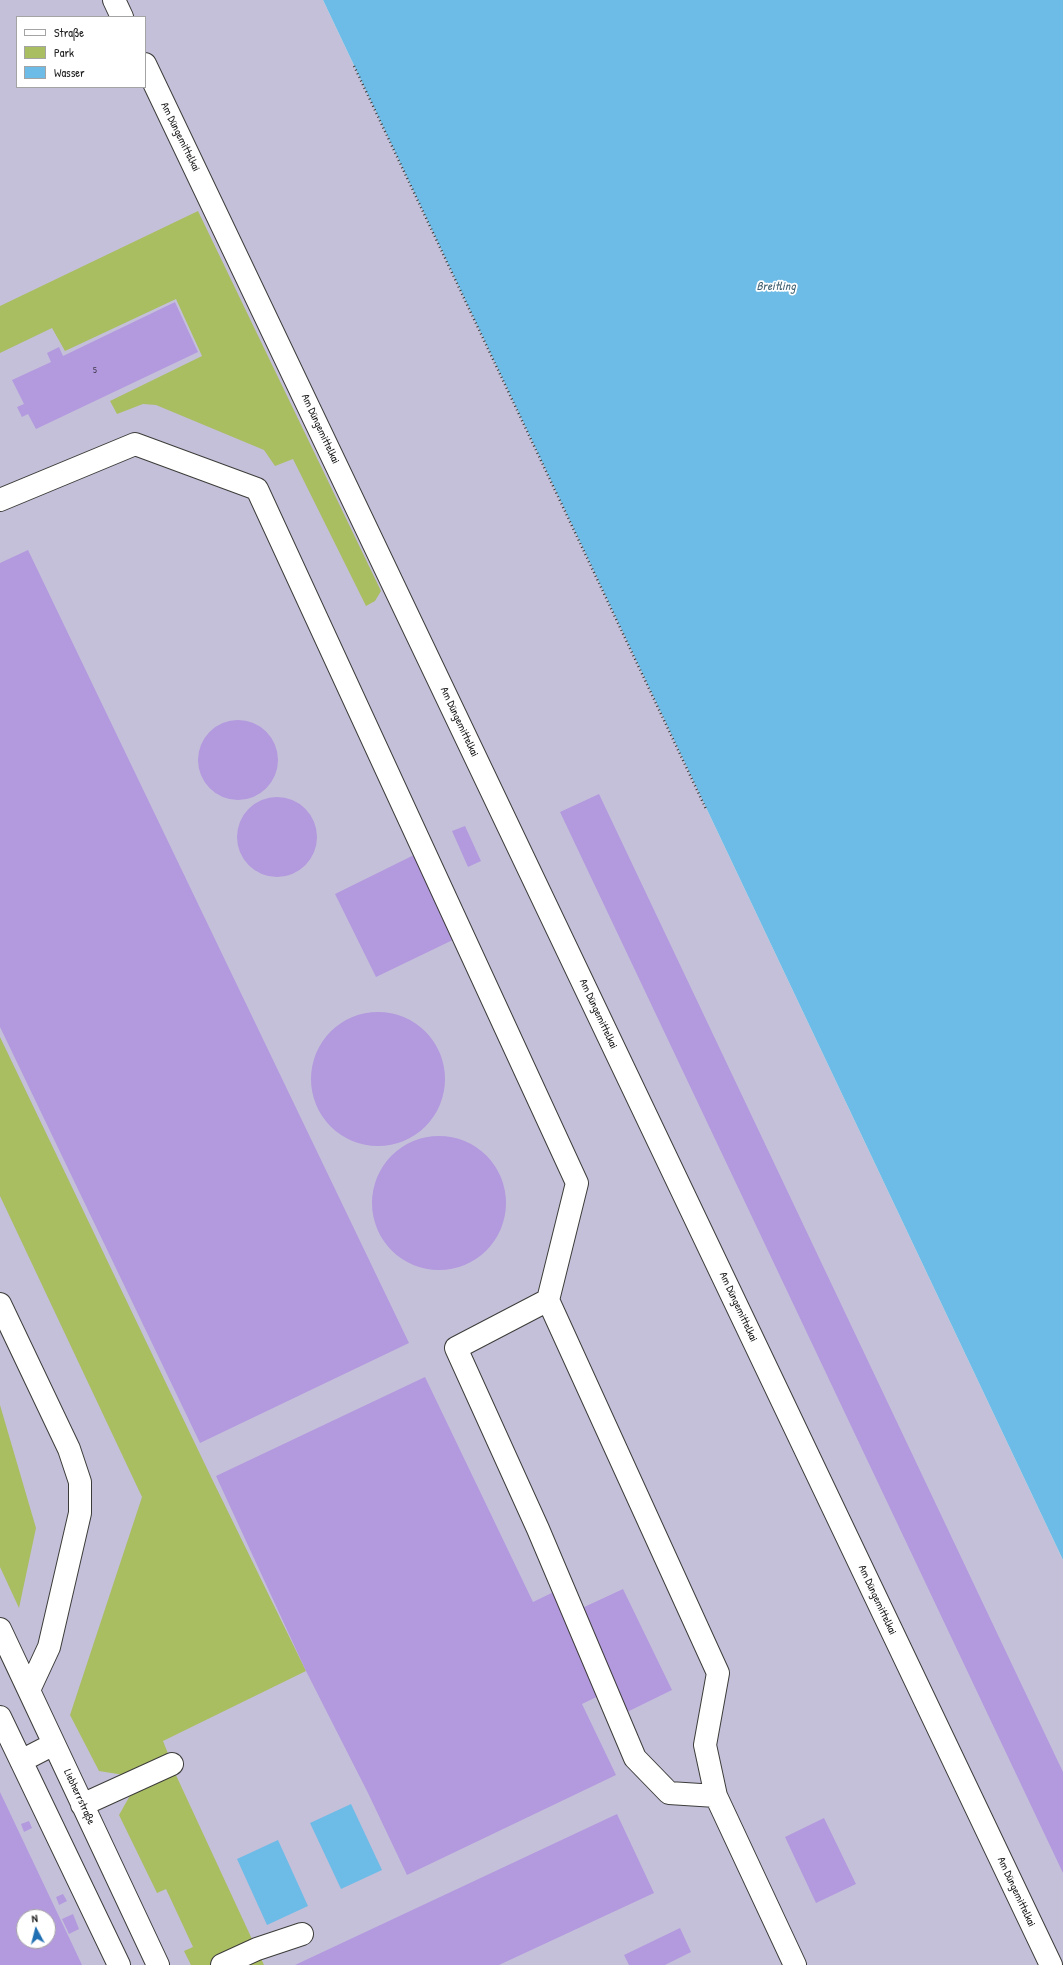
<!DOCTYPE html>
<meta charset="utf-8">
<style>
body{margin:0}
#map{position:relative;width:1063px;height:1965px;overflow:hidden;background:#f7f0e1;font-family:"Patrick Hand",sans-serif}
canvas{display:block}
.legend{position:absolute;left:16px;top:16px;width:130px;height:72px;box-sizing:border-box;background:#fff;border:1px solid #a4a4a4;margin:0;padding:5px 7px;list-style:none;font-size:12px;color:#1c1c1c}
.legend li{display:flex;align-items:center;gap:8px;height:20px}
.legend b{width:20px;border:1px solid #a4a4a4}
.north{position:absolute;left:16px;top:1909px;width:40px;height:40px;box-sizing:border-box;background:#fff;border:1px solid #a4a4a4;border-radius:50%;rotate:353deg;font-size:11px;font-weight:700;line-height:16px;text-align:center;color:#1c1c1c}
.north::after{content:'';display:block;margin:auto;width:14px;height:18px;background:#1f6fb2;clip-path:polygon(50% 0,100% 100%,50% 72%,0 100%)}
</style>
<div id="map">
<canvas width="1063" height="1965"></canvas>
<ul class="legend">
<li><b style="height:5px;background:#fff"></b>Straße</li>
<li><b style="height:11px;background:#a9bd61"></b>Park</li>
<li><b style="height:11px;background:#6dbbe7"></b>Wasser</li>
</ul>
<div class="north">N</div>
</div>
<script>
const c = document.querySelector('canvas').getContext('2d');
c.lineJoin = 'round';
function fill(path, color) { c.fillStyle = color; c.fill(path, 'evenodd'); }
function trace(path, color, width, dash) { c.strokeStyle = color; c.lineWidth = width; c.lineCap = dash ? 'butt' : 'round'; c.setLineDash(dash || []); c.stroke(path); }
function drawText(font, color, halo, rows, align = 'center') {
  c.font = font + ' "Patrick Hand",sans-serif'; c.lineWidth = 3.5; c.setLineDash([]); c.textBaseline = 'middle'; c.strokeStyle = halo; c.fillStyle = color; for (const [text, x, y, turn = 0] of rows) {
    c.save(); c.translate(x, y); c.rotate((+turn || 0) * Math.PI / 180); c.textAlign = isNaN(turn) ? turn : align; if (halo) c.strokeText(text, 0, 0); c.fillText(text, 0, 0); c.restore();
  }
}
const industrial = new Path2D(`
 M 0,0 L 323,0 L 1063,1560 L 1063,1965 L 0,1965 ZM 17,17 L 145,17 L 145,87 L 17,87 ZM 24,1917 L 48,1917 L 48,1941 L 24,1941 Z`);
const green = new Path2D(`
 M 198,211 L 381,591 L 375,601 L 366,606 L 293,459 L 275,466 L 264,450 L 156,405 L 143,404 L 117,414 L 110,401 L 202,356 L 176,299 L 65,351 L 52,328 L 0,353 L 0,306 Z
 M 0,1037 L 212,1479 L 306,1671 L 163,1741 L 169,1756 L 124,1775 L 99,1771 L 70,1715 L 142,1497 L 0,1196 Z
 M 0,1405 L 36,1528 L 19,1608 L 0,1567 Z
 M 175,1773 L 264,1965 L 191,1965 L 184,1951 L 193,1947 L 166,1889 L 157,1893 L 119,1815 L 132,1792 Z`);
const water = new Path2D(`
 M 323,0 L 1063,0 L 1063,1560 Z
 M 351,1804 L 382,1870 L 341,1889 L 310,1823 Z
 M 278,1840 L 308,1906 L 267,1925 L 237,1859 Z`);
const building = new Path2D(`
 M 175,302 L 198,352 L 36,429 L 28,414 L 22,417 L 17,407 L 24,404 L 12,380 L 51,362 L 47,353 L 59,347 L 63,356 Z
 M 28,550 L 409,1343 L 200,1443 L 0,1027 L 0,563 Z
 M198 760a40 40 0 1 1 80 0a40 40 0 1 1-80 0Z
 M 599,794 L 1063,1772 L 1063,1873 L 560,812 Z
 M237 837a40 40 0 1 1 80 0a40 40 0 1 1-80 0Z
 M 465,826 L 481,861 L 468,867 L 452,831 Z
 M 418,853 L 459,937 L 376,977 L 335,894 Z
 M311 1079a67 67 0 1 1 134 0a67 67 0 1 1-134 0Z
 M372 1203a67 67 0 1 1 134 0a67 67 0 1 1-134 0Z
 M 425,1377 L 533,1602 L 568,1585 L 580,1609 L 623,1589 L 672,1690 L 625,1713 L 613,1689 L 582,1704 L 616,1775 L 407,1875 L 368,1793 L 306,1671 L 216,1476 Z
 M 0,1792 L 74,1948 L 82,1965 L 0,1965 ZM 24,1917 L 48,1917 L 48,1941 L 24,1941 Z
 M 617,1814 L 654,1893 L 499,1965 L 295,1965 Z
 M 824,1818 L 856,1884 L 816,1903 L 785,1837 Z
 M 29,1821 L 32,1828 L 24,1832 L 21,1824 Z
 M 63,1894 L 67,1901 L 59,1905 L 56,1897 Z
 M 73,1914 L 79,1929 L 69,1934 L 62,1919 Z
 M 680,1928 L 691,1952 L 665,1965 L 629,1965 L 624,1955 Z`);
const path = new Path2D(`
 M 354,66 L 706,809`);
const minor = new Path2D(`
 M 114,0 L 122,17
 M 145,64 L 1051,1965
 M 0,500 L 135,444 L 257,489 L 577,1183 L 548,1300 L 718,1673 L 705,1745 L 716,1796 L 795,1965
 M 548,1300 L 456,1348 L 538,1529 L 635,1758 L 669,1793 L 716,1796
 M 0,1304 L 69,1449 L 80,1482 L 80,1513 L 49,1647 L 29,1690
 M 0,1629 L 158,1965
 M 0,1717 L 119,1965
 M 21,1761 L 54,1744
 M 82,1805 L 172,1764
 M 222,1965 L 257,1949 L 302,1934`);
const numberNames = [
 ["5",95,371]
];
const streetNames = [
 ["Am Düngemittelkai",180,137,64],
 ["Am Düngemittelkai",320,429,65],
 ["Am Düngemittelkai",459,722,65],
 ["Am Düngemittelkai",598,1014,65],
 ["Am Düngemittelkai",738,1307,65],
 ["Am Düngemittelkai",877,1600,65],
 ["Liebherrstraße",79,1797,65],
 ["Am Düngemittelkai",1016,1892,65]
];
const waterNames = [
 ["Breitling",776,287]
];
fill(industrial, '#c5c0da');
fill(green, '#a9bd61');
fill(water, '#6dbbe7');
fill(building, '#b399de');
trace(minor, '#3d3c3a', 24);
trace(path, '#3d3c3a', 2.5, [1, 3]);
trace(minor, '#fff', 22);
drawText('9px', '#423b4c', null, numberNames);
drawText('11px', '#1c1c1c', '#fff', streetNames);
drawText('italic 12px', '#3c5c6d', '#fff', waterNames);
</script>
